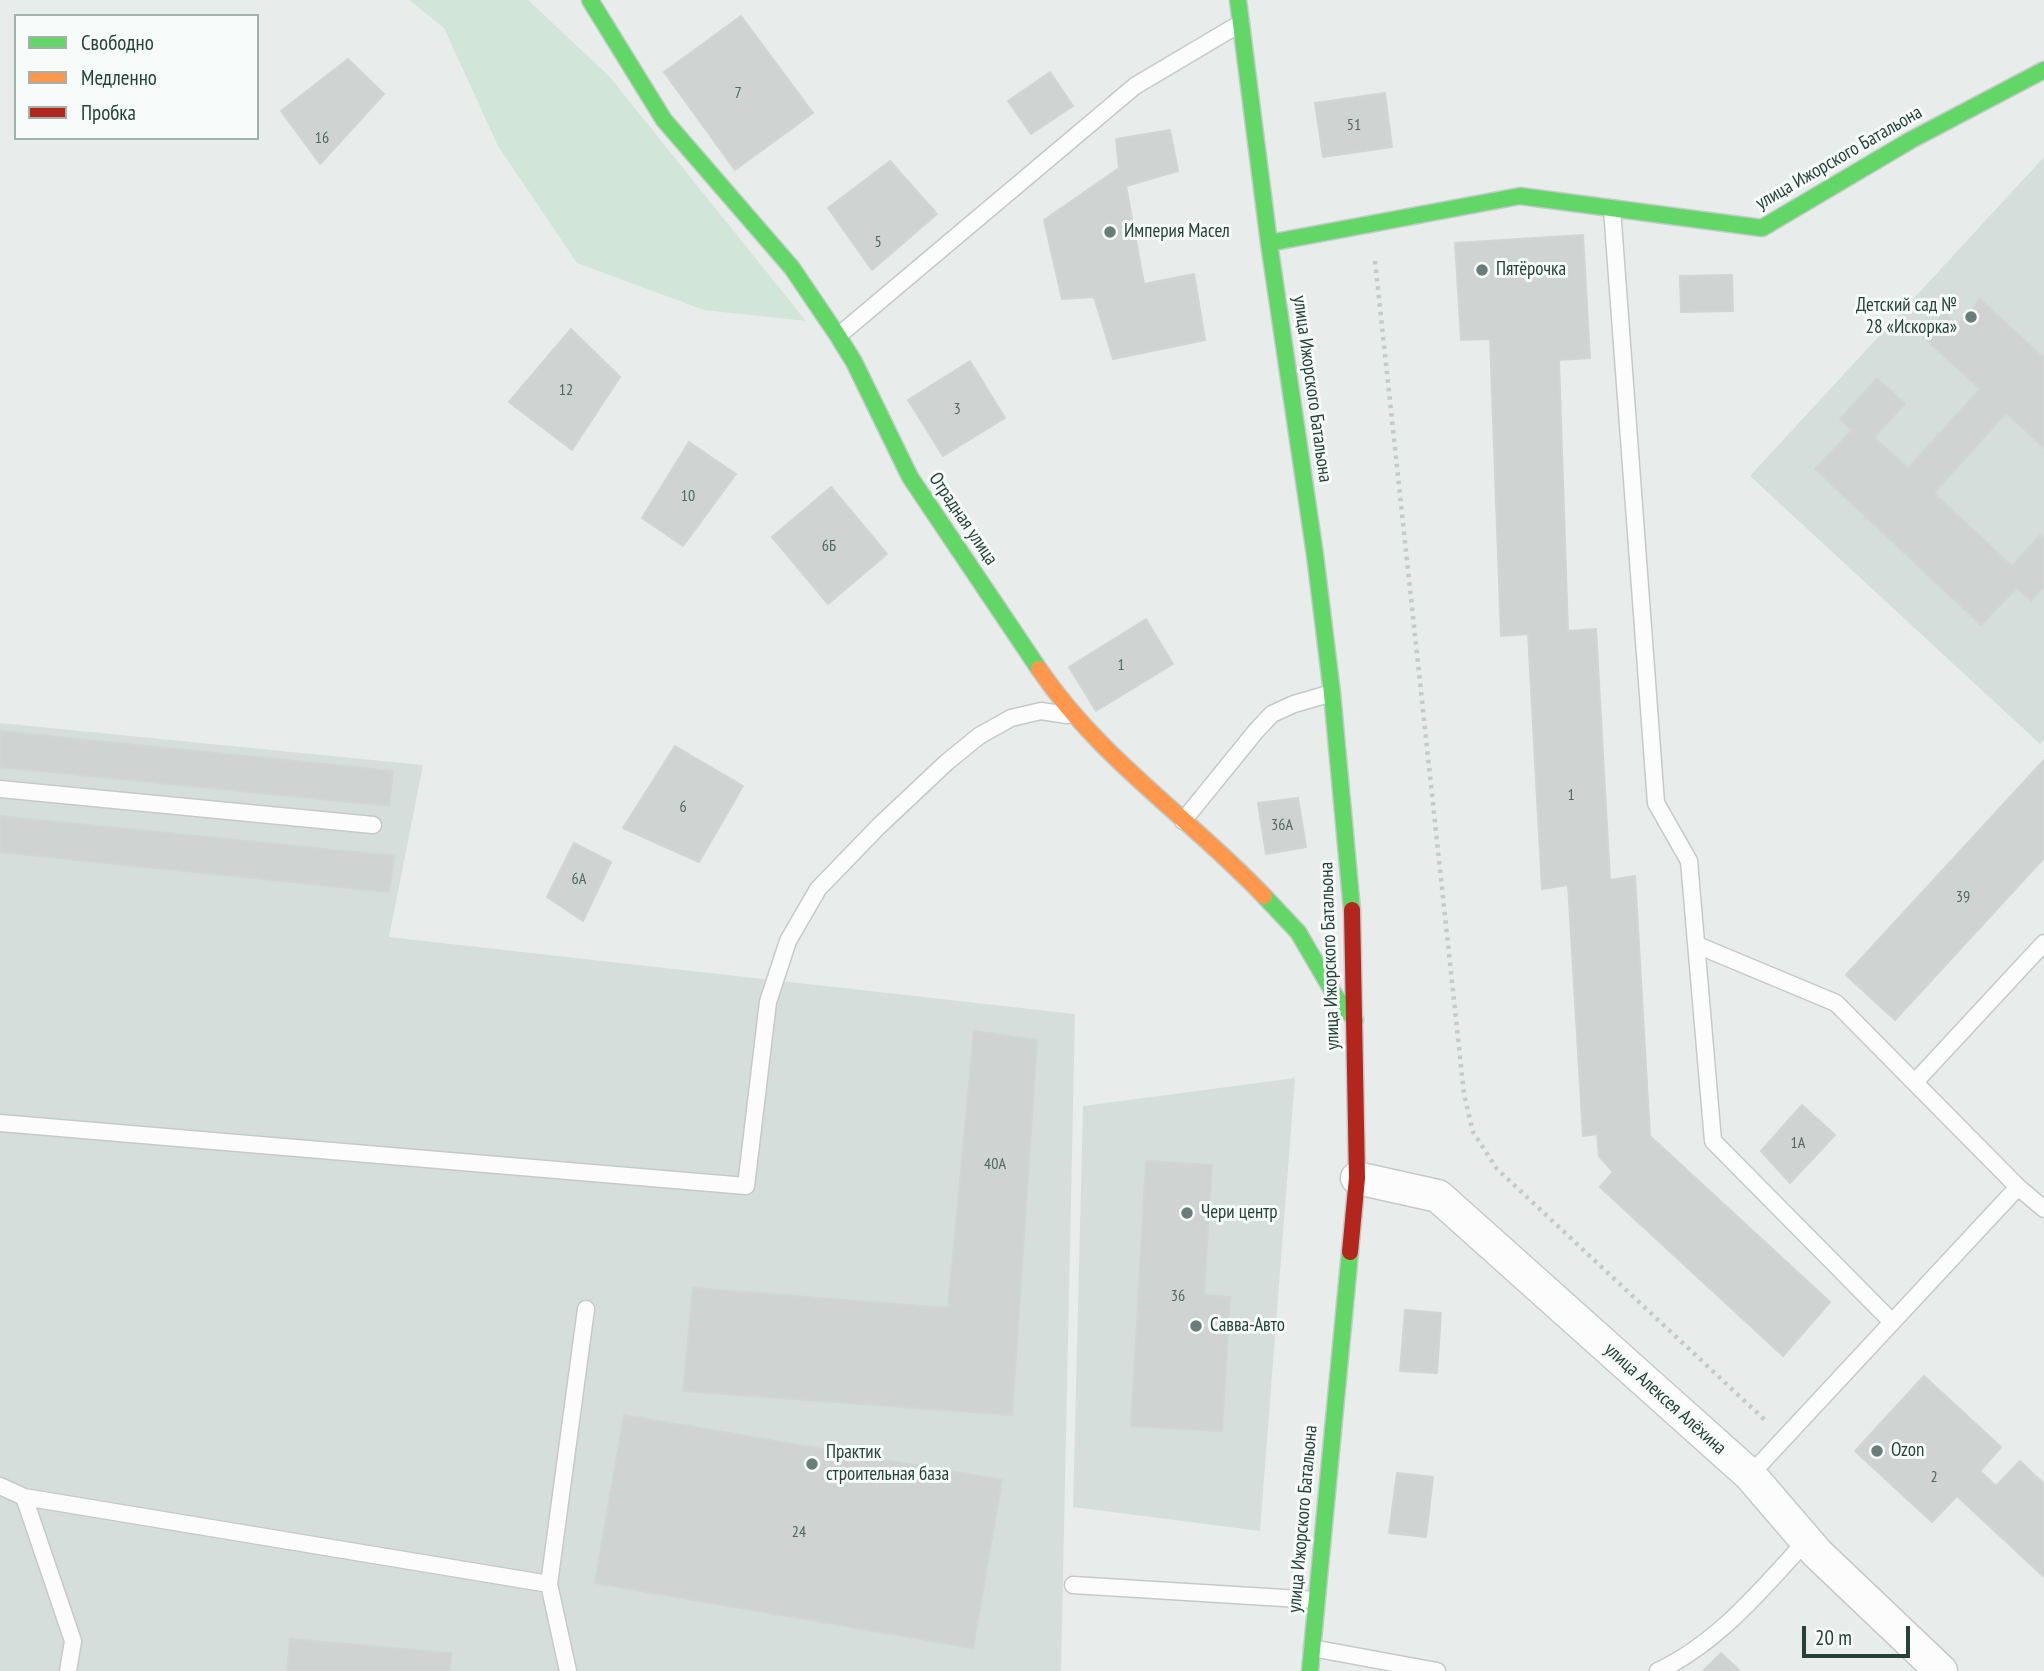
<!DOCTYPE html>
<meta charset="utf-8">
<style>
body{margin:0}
#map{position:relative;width:2044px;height:1671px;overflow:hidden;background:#e8edeb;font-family:"PT Sans Narrow",sans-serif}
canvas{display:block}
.legend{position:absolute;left:14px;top:14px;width:245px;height:126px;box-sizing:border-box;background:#f7fbf9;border:2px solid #a3b1ad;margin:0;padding:9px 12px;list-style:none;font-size:21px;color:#24423a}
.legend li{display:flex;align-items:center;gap:14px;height:35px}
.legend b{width:35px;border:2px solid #a3b1ad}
.scale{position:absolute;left:1802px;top:1626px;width:108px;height:32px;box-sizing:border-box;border:4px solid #24423a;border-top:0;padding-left:9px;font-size:21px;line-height:24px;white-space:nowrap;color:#24423a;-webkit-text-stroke:5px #f7fbf9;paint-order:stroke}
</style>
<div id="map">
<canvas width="2044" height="1671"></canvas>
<ul class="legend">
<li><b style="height:9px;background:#63d668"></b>Свободно</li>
<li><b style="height:9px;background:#ff974d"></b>Медленно</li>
<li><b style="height:9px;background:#b3261e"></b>Пробка</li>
</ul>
<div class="scale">20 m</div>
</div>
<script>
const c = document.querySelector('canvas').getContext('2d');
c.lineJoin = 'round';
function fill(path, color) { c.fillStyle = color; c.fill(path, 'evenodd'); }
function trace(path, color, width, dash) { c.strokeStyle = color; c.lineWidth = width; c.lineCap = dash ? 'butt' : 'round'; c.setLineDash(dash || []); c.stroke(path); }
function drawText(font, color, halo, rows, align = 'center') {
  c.font = font + ' "PT Sans Narrow",sans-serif'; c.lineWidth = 6; c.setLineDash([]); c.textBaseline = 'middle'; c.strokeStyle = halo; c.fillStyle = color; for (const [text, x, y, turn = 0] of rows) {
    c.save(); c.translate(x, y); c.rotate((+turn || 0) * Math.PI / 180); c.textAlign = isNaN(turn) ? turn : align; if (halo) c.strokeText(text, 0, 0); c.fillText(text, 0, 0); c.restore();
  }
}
const built = new Path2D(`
 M 2044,157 L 2044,740 L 2040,744 L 1750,476 Z
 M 0,723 L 423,765 L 389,937 L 1075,1014 L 1061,1671 L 0,1671 Z
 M 1295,1078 L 1260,1531 L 1073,1507 L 1083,1106 Z`);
const green = new Path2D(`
 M 409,0 L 528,0 L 609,76 L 806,321 L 704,310 L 577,263 L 498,146 L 444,28 Z`);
const building = new Path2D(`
 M 741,16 L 813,113 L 735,170 L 664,72 Z
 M 348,59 L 384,94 L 320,164 L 281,111 Z
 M 1050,72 L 1073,106 L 1031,134 L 1008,101 Z
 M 1385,93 L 1392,147 L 1323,157 L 1315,103 Z
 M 1170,130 L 1178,171 L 1126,186 L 1144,284 L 1194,274 L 1205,340 L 1113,359 L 1094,297 L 1062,299 L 1044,220 L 1119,168 L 1116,139 Z
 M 890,161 L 937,214 L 872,270 L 828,208 Z
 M 1583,235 L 1590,358 L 1559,360 L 1568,631 L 1596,629 L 1610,880 L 1635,876 L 1650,1136 L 1830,1302 L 1783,1356 L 1600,1187 L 1613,1172 L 1599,1156 L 1597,1134 L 1583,1136 L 1568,885 L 1542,889 L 1528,634 L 1501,636 L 1490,339 L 1461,340 L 1455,243 Z
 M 1732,275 L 1733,311 L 1681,312 L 1680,276 Z
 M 1980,299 L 2044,358 L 2044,448 L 2006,413 L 1934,493 L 2012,566 L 2040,535 L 2044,538 L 2044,586 L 2031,601 L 2017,588 L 1981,625 L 1815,469 L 1852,430 L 1840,419 L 1877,378 L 1905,404 L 1874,437 L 1908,468 L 1980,389 L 1923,337 L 1944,313 L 1957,325 Z
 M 571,329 L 620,377 L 572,450 L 509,402 Z
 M 970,361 L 1005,418 L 943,456 L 908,400 Z
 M 689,442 L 736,474 L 683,546 L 642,518 Z
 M 831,487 L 887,554 L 828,604 L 772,537 Z
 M 1146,619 L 1173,664 L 1096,711 L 1069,667 Z
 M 0,731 L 393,771 L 389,806 L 0,767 Z
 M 675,746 L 743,786 L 699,862 L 623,828 Z
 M 2044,760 L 2044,858 L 1895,1020 L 1846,975 Z
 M 1298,798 L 1306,847 L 1266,854 L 1258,803 Z
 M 0,816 L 394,856 L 389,892 L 0,852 Z
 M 574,843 L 611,862 L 583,921 L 547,897 Z
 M 974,1031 L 1037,1040 L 1012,1415 L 683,1391 L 693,1288 L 948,1308 Z
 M 1802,1105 L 1835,1135 L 1790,1183 L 1761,1151 Z
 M 1146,1161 L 1212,1165 L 1204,1295 L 1230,1297 L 1222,1431 L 1131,1426 Z
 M 1405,1310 L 1441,1313 L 1437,1373 L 1400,1371 Z
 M 1924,1376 L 2001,1447 L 1980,1471 L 1996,1486 L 2020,1461 L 2044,1484 L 2044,1577 L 1957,1496 L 1932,1522 L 1855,1451 Z
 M 624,1415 L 1002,1480 L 973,1648 L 595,1583 Z
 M 1397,1473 L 1433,1477 L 1426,1537 L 1389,1533 Z
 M 290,1639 L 451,1653 L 450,1671 L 287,1671 Z
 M 1721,1653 L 1740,1671 L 1703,1671 Z`);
const path = new Path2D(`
 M 1375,261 L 1464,1094 L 1473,1132 L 1497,1169 L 1766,1421`);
const lane = new Path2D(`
 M 1612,209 L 1656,803 L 1689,861 L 1713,1141 L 1892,1322
 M 838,336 L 1135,86 L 1241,23
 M 0,789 L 373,825
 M 1183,821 L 1256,731 L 1272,714 L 1294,704 L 1332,693
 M 1697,945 L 1836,1003 L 2018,1187 L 2044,1209
 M 1915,1082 L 2044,943
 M 0,1123 L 746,1186 L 768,1002 L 788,941 L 818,889 L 879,826 L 947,762 L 979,736 L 1011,718 L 1041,711 L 1067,715
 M 1750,1475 L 2018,1187
 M 0,1486 L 24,1497 L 549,1584 L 568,1671
 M 24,1497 L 73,1641 L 68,1671
 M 549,1584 L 586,1309
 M 1073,1585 L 1316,1600
 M 1312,1648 L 1437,1671
 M 1658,1671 C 1718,1643 1762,1589 1806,1541`);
const street = new Path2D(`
 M 1357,1178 L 1438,1196 L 1750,1475 L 1817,1553 L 1941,1671`);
const fast = new Path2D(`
 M 590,0 L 664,120 L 792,268 L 838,336 L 854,362 L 910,477 L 1039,669
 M 1238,0 L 1269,243 L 1315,555 L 1332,693 L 1352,910
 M 1269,243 L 1520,196 L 1762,228 L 1911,140 L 2044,70
 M 1264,896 L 1298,932 L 1336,997 L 1355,1020
 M 1310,1671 L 1350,1252`);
const slow = new Path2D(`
 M 1039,669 C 1100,759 1190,818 1264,896`);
const jam = new Path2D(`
 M 1350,1252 L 1357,1178 L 1352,910`);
const markers = [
 [1110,232,7,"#697e78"],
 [1482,270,7,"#697e78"],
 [1971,317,7,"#697e78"],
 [1187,1213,7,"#697e78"],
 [1196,1326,7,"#697e78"],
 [1877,1451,7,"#697e78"],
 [812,1464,7,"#697e78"]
];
const numberNames = [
 ["7",738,93],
 ["51",1354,125],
 ["16",322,138],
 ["5",878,242],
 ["12",566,390],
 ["3",957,409],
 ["10",688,496],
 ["6Б",829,546],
 ["1",1121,665],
 ["1",1571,795],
 ["6",683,807],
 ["36А",1282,825],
 ["6А",579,879],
 ["39",1963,897],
 ["1А",1798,1143],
 ["40А",995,1164],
 ["36",1178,1296],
 ["2",1934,1477],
 ["24",799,1532]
];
const streetNames = [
 ["улица Ижорского Батальона",1839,158,-30],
 ["улица Ижорского Батальона",1312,389,82],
 ["Отрадная улица",963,519,56],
 ["улица Ижорского Батальона",1330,956,-92],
 ["улица Алексея Алёхина",1665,1399,42],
 ["улица Ижорского Батальона",1303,1519,-85]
];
const poiNames = [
 ["Империя Масел",1124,232],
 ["Пятёрочка",1496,270],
 ["Детский сад №",1957,306,"right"],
 ["28 «Искорка»",1957,328,"right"],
 ["Чери центр",1201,1213],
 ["Савва-Авто",1210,1326],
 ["Ozon",1891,1451],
 ["Практик",826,1453],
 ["строительная база",826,1475]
];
fill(built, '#d6dedb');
fill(green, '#d1e6d8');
fill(building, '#cfd4d2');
trace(building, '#d1d6d4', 2);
trace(lane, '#c5cac8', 19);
trace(street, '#c5cac8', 35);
trace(fast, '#c3cbc8', 19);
trace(slow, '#c3cbc8', 19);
trace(jam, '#c3cbc8', 19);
trace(path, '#c3ccca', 4.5, [3.5, 5]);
trace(lane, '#fcfcfc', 16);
trace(street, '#fcfcfc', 32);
trace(fast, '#63d668', 16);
trace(slow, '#ff974d', 16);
trace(jam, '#b3261e', 16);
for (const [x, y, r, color] of markers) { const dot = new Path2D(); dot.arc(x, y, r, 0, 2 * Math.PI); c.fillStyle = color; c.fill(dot); trace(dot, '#f7fbf9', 2.5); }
drawText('16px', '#506761', null, numberNames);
drawText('19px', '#24423a', '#f7fbf9', streetNames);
drawText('19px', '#24423a', '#f7fbf9', poiNames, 'left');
</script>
